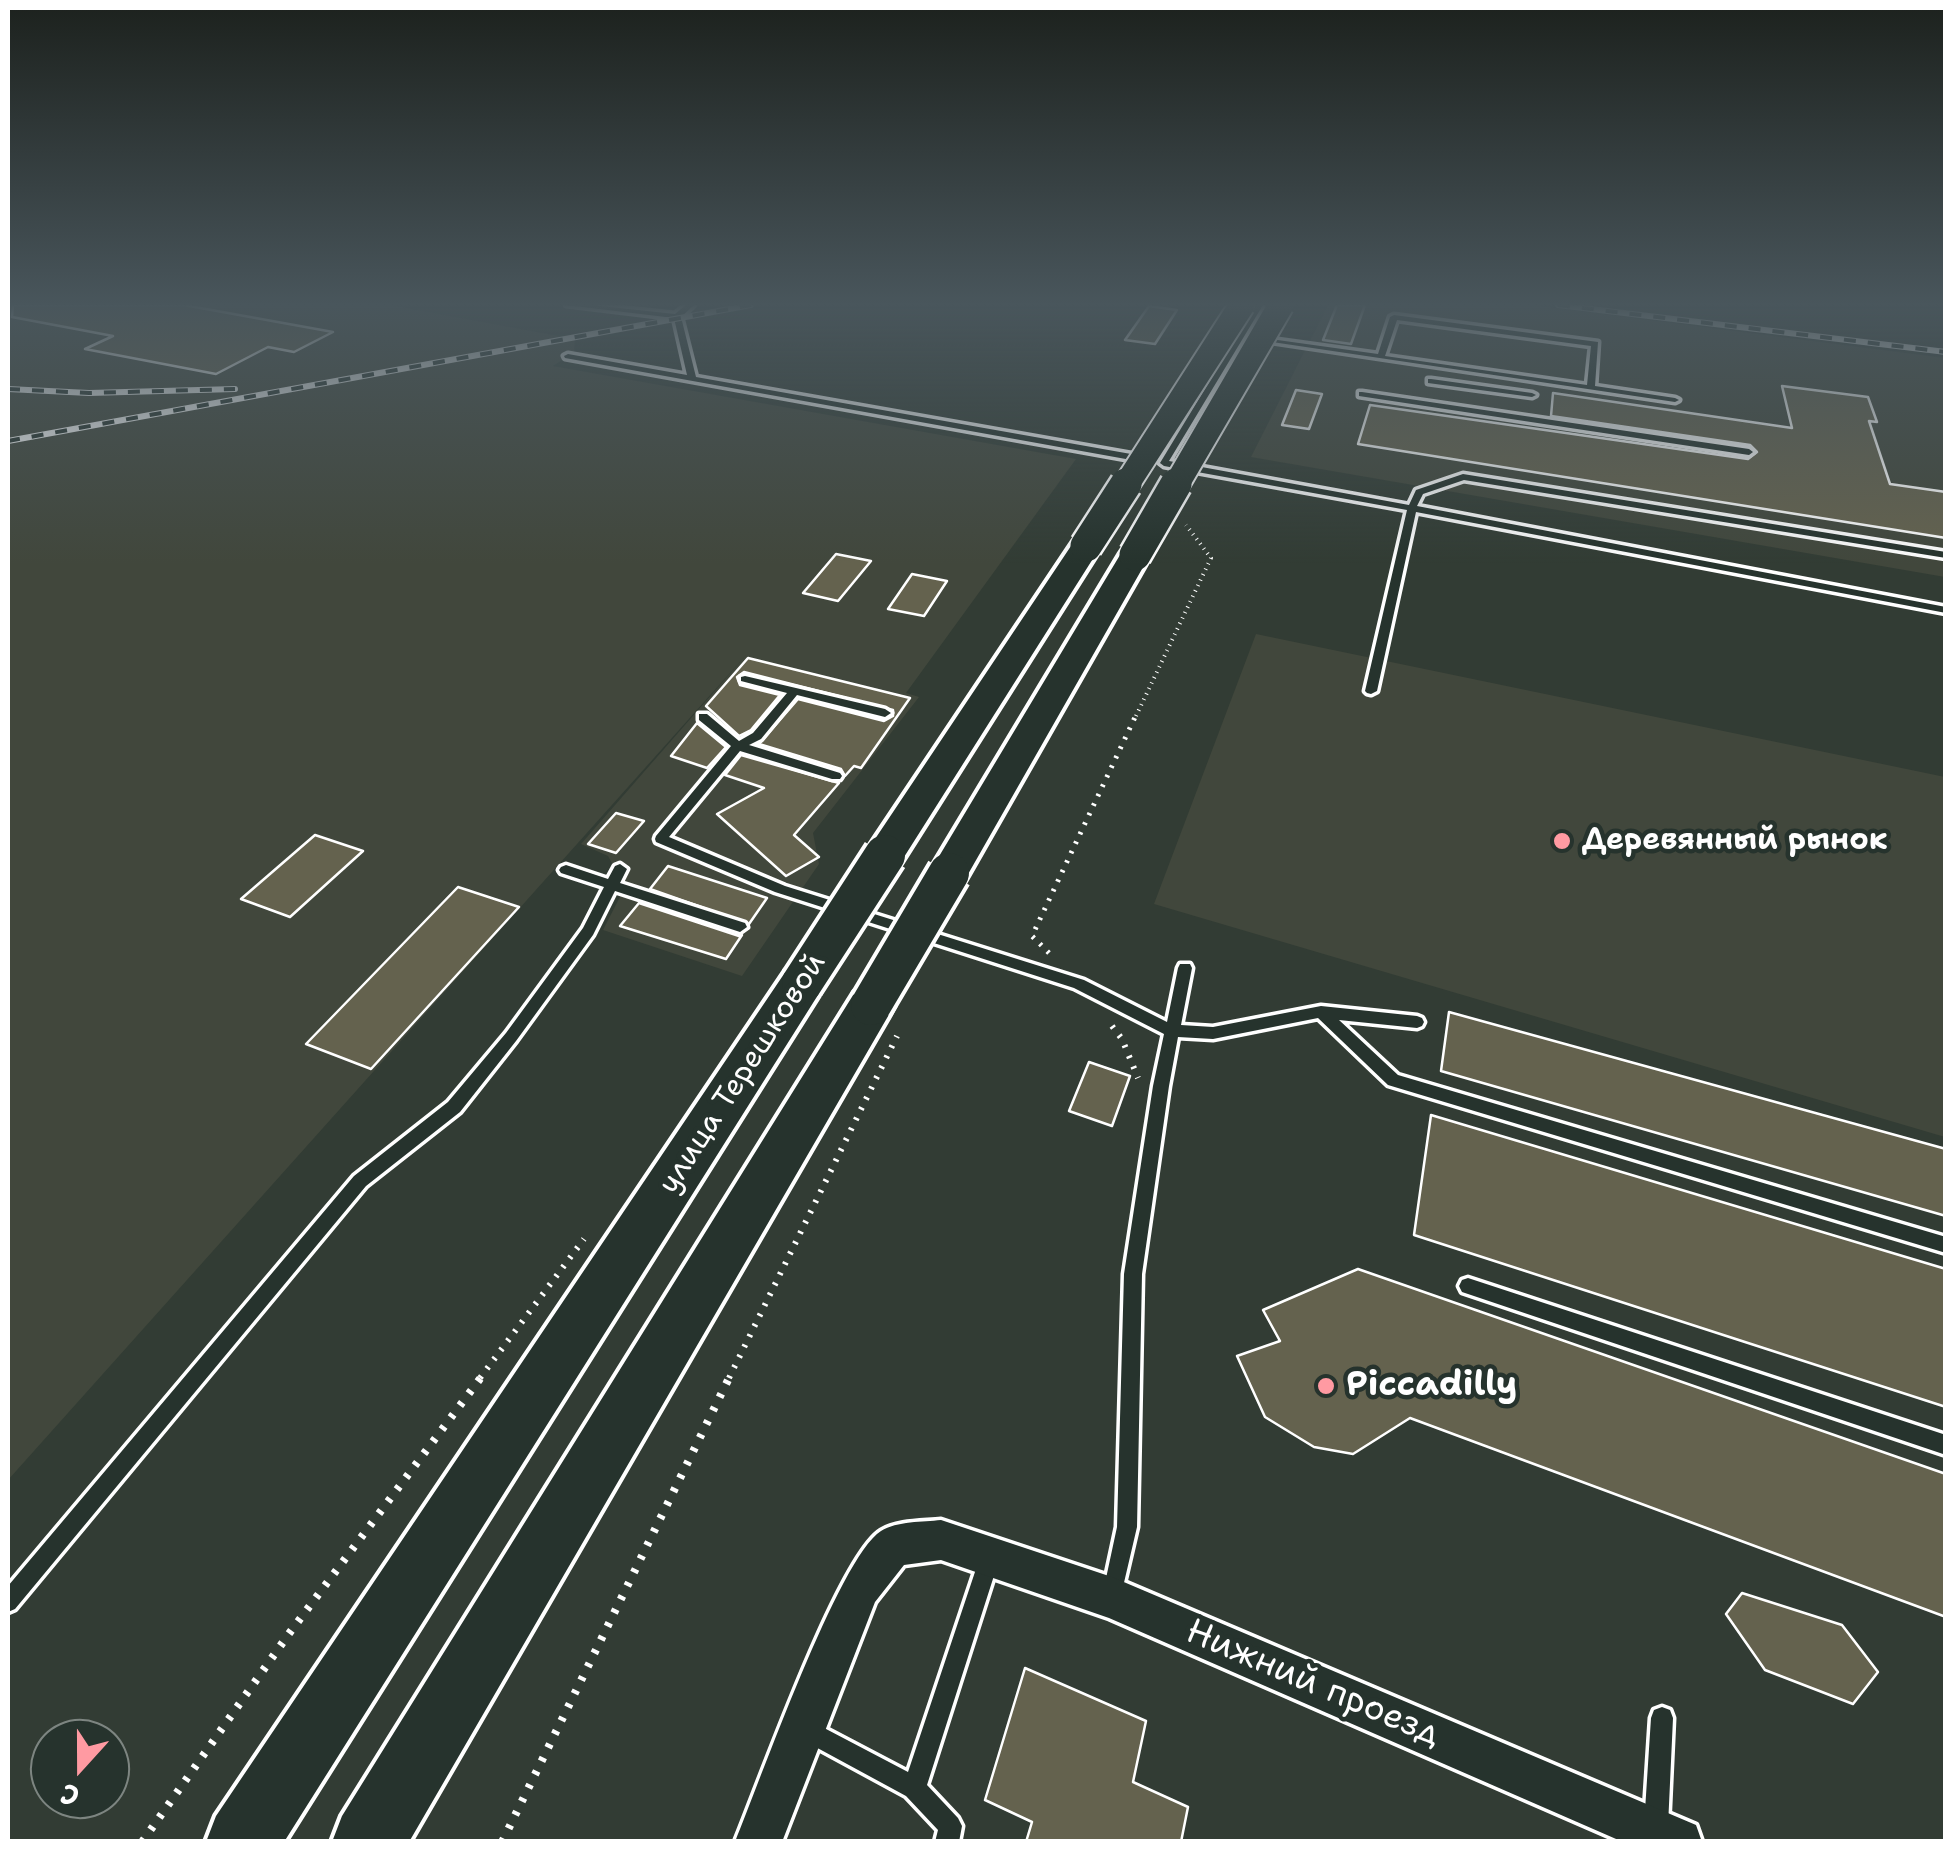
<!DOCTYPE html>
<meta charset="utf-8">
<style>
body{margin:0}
#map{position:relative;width:1953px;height:1849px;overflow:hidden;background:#323c34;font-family:"Shantell Sans",sans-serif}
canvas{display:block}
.frame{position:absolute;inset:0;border:10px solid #fff;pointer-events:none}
.north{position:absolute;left:30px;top:1719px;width:100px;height:100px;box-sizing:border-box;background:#26332d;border:2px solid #7d8581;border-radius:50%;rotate:201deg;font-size:28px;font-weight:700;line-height:40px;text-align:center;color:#fff}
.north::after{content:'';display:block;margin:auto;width:35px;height:45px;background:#ff9aa2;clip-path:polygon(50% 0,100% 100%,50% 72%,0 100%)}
</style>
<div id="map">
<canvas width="1953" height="1849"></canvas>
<div class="frame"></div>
<div class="north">С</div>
</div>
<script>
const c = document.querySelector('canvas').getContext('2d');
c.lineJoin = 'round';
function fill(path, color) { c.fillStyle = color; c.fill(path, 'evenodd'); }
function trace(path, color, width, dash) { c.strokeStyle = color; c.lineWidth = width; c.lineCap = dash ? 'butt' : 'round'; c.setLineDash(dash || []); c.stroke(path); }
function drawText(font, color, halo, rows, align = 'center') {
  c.font = font + ' "Shantell Sans",sans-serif'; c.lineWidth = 9; c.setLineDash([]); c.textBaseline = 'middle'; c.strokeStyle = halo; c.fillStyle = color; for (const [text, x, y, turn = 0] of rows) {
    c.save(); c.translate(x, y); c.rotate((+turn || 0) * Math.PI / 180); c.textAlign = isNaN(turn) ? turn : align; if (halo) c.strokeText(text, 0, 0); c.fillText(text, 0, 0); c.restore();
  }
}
const built = new Path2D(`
 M 8,305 L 391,305 L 575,339 L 574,352 L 553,366 L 1076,459 L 906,693 L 919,697 L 813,833 L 819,864 L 742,976 L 603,930 L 625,887 L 608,856 L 581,844 L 747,654 L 8,1480 Z
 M 1328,305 L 1533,305 L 1945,358 L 1945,577 L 1251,457 Z
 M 1256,634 L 1945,777 L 1945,1137 L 1154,904 Z`);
const building = new Path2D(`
 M 13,305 L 184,305 L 333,332 L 294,352 L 268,347 L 216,374 L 85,349 L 113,336 L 12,317 Z
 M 1337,305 L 1365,305 L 1351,344 L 1323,340 Z
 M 1149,306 L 1177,310 L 1155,344 L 1125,340 Z
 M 1782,386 L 1868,397 L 1877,422 L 1869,421 L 1890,484 L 1946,492 L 1946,538 L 1358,444 L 1370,405 L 1748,459 L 1757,452 L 1750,445 L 1551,416 L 1553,393 L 1792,428 Z
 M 1296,390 L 1322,394 L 1309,429 L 1282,425 Z
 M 836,554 L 871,561 L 838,601 L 803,593 Z
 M 912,574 L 947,581 L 924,616 L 888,609 Z
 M 748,658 L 910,698 L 861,768 L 854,766 L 845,776 L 841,769 L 759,744 L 798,699 L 884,721 L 893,716 L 893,710 L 744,672 L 737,677 L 740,685 L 780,695 L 751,730 L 739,736 L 706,706 Z
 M 697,723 L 726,747 L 707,768 L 671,756 Z
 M 741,755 L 839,783 L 794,835 L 819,857 L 786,876 L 717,814 L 764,788 L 725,775 Z
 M 616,813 L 644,821 L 616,853 L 588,844 Z
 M 315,835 L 363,851 L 290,917 L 241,899 Z
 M 668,866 L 767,898 L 749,924 L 650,889 Z
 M 458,887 L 519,907 L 371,1069 L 306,1044 Z
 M 639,903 L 739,936 L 742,935 L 726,959 L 620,926 Z
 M 1449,1012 L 1946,1149 L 1946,1216 L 1441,1071 Z
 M 1089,1062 L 1130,1076 L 1112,1126 L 1069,1111 Z
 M 1431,1115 L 1946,1269 L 1946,1407 L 1414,1235 Z
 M 1358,1269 L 1946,1474 L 1946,1617 L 1410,1418 L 1353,1454 L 1314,1447 L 1265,1417 L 1237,1356 L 1280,1341 L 1263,1310 Z
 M 1742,1593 L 1842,1625 L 1878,1672 L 1853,1704 L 1765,1670 L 1726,1614 Z
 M 1025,1668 L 1146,1721 L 1133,1782 L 1188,1807 L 1181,1842 L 1026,1842 L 1032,1822 L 985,1800 Z`);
const pathFar3 = new Path2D(`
 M 1136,716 L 1211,558 L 1186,525`);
const pathFar2 = new Path2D(`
 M 1049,953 L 1032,936 L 1137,713`);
const pathFar1 = new Path2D(`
 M 1112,1026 L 1122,1039 L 1138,1078
 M 480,1378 L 584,1239
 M 729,1378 L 897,1036`);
const path = new Path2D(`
 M 142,1842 L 288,1635 L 482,1376
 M 502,1842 L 730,1376`);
const service = new Path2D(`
 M 566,305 L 591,305 L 675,314 L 686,305 L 694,305 L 681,317 L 696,377 L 1148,457 L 1152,460 L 1148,463 L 565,358 L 564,356 L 568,354 L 687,375 L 674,318 Z
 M 1256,305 L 1263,305 L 1169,461 L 1409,505 L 1416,490 L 1463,474 L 1946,552 L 1946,558 L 1464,480 L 1423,494 L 1417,506 L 1946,607 L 1946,613 L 1416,512 L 1377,691 L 1371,694 L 1367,693 L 1365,691 L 1407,510 L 1164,466 L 1160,463 Z
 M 1394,315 L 1598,342 L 1595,386 L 1675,398 L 1679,400 L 1675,402 L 1252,339 L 1256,337 L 1378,354 L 1390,317 ZM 1397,320 L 1591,346 L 1587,385 L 1385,356 Z
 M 1431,379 L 1532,393 L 1536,395 L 1532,397 L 1428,383 L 1428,379 Z
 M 1362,392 L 1749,449 L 1753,452 L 1749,455 L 1359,396 L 1359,392 Z
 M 745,676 L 885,709 L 891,713 L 885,717 L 797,695 L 761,739 L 749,745 L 840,773 L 842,776 L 840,779 L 832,779 L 740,751 L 669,837 L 785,886 L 1084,980 L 1167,1022 L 1178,968 L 1180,964 L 1190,964 L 1192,968 L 1181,1025 L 1213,1027 L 1321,1006 L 1417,1016 L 1422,1018 L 1424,1022 L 1422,1026 L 1417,1028 L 1339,1020 L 1398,1075 L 1946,1237 L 1946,1253 L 1388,1085 L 1318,1018 L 1213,1039 L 1178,1037 L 1169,1086 L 1142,1274 L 1137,1527 L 1119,1604 L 1112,1607 L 1105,1604 L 1102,1597 L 1117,1527 L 1124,1274 L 1153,1086 L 1164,1034 L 1074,988 L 775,892 L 656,842 L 655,839 L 656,836 L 731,746 L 699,720 L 699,714 L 707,714 L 739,741 L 753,733 L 787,693 L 741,681 L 741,677 Z
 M 620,864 L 627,869 L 620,883 L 745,923 L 747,927 L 740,932 L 615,891 L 593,935 L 516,1041 L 460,1112 L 366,1186 L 15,1609 L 8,1612 L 8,1586 L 354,1176 L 448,1102 L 506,1033 L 583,928 L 604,887 L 561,873 L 559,870 L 561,867 L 566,865 L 608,879 L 615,866 Z
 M 1468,1278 L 1946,1435 L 1946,1455 L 1468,1294 L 1462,1292 L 1459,1286 L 1462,1280 Z
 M 989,1550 L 996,1553 L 999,1560 L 927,1785 L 958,1818 L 962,1826 L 959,1842 L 935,1842 L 938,1830 L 906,1796 L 799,1738 L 796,1730 L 799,1722 L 807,1719 L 908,1772 L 979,1560 L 982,1553 Z
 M 1662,1707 L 1670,1710 L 1673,1718 L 1668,1826 L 1664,1834 L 1656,1838 L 1648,1834 L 1644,1826 L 1651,1718 L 1654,1710 Z`);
const minor = new Path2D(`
 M 941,1520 L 1112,1577 L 1696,1825 L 1702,1842 L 1623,1842 L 1109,1618 L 941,1560 L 904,1565 L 875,1602 L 782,1842 L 735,1842 C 759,1784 839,1557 881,1531 C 897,1521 923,1522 941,1520 Z`);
const primary = new Path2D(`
 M 1086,537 L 1097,540 L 1101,546 L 899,865 L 885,869 L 871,865 L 865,855 L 871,845 L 1075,540 Z
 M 1135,546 L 1146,549 L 1150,555 L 963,883 L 949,888 L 935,883 L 929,873 L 935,863 L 1120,555 L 1124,549 Z
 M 802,966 L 818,971 L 824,983 L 818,995 L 284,1842 L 206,1842 L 216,1816 L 786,971 Z
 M 871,987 L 887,992 L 894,1005 L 887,1018 L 409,1842 L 332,1842 L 342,1816 L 855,992 Z`);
const rail = new Path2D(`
 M 1558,305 L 1946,352
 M 8,389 L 89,393 L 235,389
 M 8,441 L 751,305`);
const primaryBridgeFar2 = new Path2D(`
 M 1125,487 L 1242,305
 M 1175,487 L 1281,305`);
const primaryBridgeFar1 = new Path2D(`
 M 1086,546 L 1126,484
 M 1135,555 L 1176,484`);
const primaryBridge = new Path2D(`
 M 802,983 L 885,855
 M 871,1005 L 949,873`);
const markers = [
 [1562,841,10,"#ff9aa2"],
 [1326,1386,10,"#ff9aa2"]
];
const poiNames = [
 ["Деревянный рынок",1582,841]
];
const streetNames = [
 ["улица Терешковой",743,1074,-57]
];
const nearPoinames = [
 ["Piccadilly",1346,1386]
];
const nearStreetnames = [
 ["Нижний проезд",1313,1684,23]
];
fill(built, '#41473c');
fill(building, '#64624e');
trace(building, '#fff', 2.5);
trace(service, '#fff', 7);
trace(minor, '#fff', 7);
trace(primary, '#fff', 8);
trace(pathFar3, '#fff', 4, [1, 5]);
trace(pathFar2, '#fff', 5, [2.5, 8]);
trace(pathFar1, '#fff', 6, [2.5, 9]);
trace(path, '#fff', 8, [4, 11]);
fill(service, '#26332d');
fill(minor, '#26332d');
fill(primary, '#26332d');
trace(rail, '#fff', 6);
trace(rail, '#26332d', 4, [12]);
trace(primaryBridgeFar2, '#fff', 29, []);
trace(primaryBridgeFar1, '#fff', 36, []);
trace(primaryBridge, '#fff', 48, []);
trace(primaryBridgeFar2, '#26332d', 25);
trace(primaryBridgeFar1, '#26332d', 31);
trace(primaryBridge, '#26332d', 40);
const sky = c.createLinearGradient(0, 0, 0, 564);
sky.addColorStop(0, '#1c211d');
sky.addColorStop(0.54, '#49565c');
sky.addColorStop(1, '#49565c00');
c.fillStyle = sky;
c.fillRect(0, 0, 1953, 564);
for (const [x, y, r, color] of markers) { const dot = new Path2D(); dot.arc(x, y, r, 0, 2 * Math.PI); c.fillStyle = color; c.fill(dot); trace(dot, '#26332d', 4); }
drawText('bold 30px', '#fff', '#26332d', poiNames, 'left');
drawText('30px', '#fff', '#26332d', streetNames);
drawText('bold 35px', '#fff', '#26332d', nearPoinames, 'left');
drawText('35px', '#fff', '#26332d', nearStreetnames);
</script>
